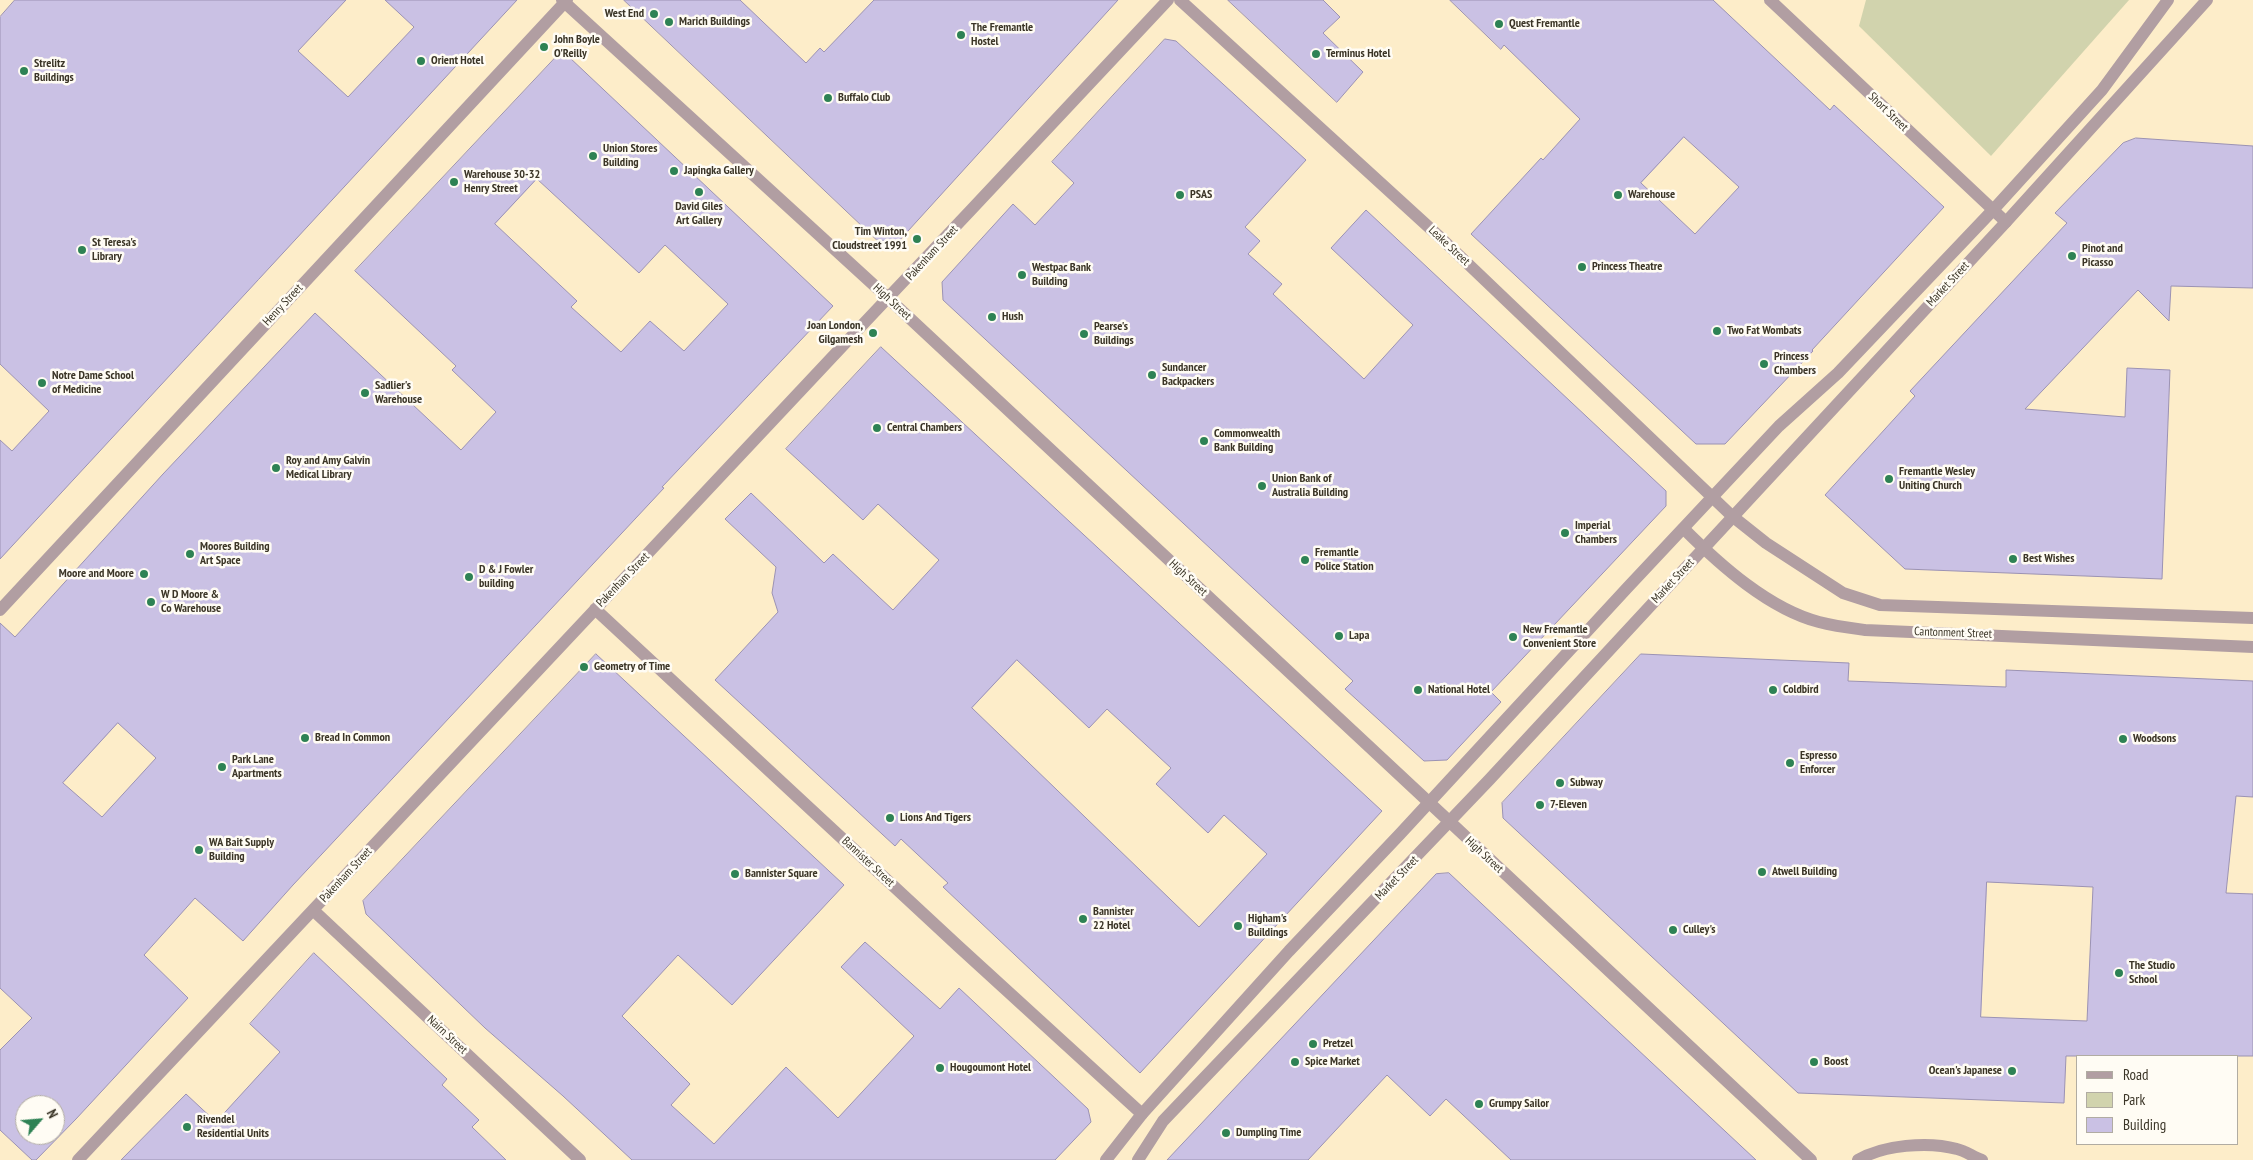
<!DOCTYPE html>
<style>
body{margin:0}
#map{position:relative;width:2253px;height:1160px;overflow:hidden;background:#fdedc9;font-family:"PT Sans Narrow",sans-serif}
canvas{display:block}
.legend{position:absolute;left:2076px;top:1055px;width:162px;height:90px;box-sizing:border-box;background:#fffcf4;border:1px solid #b1aca2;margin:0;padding:6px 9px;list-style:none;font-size:15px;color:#3b3527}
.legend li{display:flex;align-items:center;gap:10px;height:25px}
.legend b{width:25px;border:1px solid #b1aca2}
.north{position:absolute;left:15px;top:1095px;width:50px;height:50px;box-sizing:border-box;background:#fffcf4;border:1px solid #b1aca2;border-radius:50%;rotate:63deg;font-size:14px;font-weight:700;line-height:20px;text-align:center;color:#3b3527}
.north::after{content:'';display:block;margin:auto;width:18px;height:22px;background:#2e8254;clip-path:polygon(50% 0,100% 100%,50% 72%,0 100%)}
</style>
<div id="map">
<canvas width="2253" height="1160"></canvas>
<ul class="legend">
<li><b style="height:6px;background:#b19ea2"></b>Road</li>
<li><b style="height:14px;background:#d1d3ad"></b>Park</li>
<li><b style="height:14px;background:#cac1e4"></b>Building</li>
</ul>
<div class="north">N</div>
</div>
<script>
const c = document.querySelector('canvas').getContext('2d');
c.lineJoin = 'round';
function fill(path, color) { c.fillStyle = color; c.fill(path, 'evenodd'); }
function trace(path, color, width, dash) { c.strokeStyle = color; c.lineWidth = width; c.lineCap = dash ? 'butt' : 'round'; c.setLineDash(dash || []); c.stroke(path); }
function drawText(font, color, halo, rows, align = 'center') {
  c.font = font + ' "PT Sans Narrow",sans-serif'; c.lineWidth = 5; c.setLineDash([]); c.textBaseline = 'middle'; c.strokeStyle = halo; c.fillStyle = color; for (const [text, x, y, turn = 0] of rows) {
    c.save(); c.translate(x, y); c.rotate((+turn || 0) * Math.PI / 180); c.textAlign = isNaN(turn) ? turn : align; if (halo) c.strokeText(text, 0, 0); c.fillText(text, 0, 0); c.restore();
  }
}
const green = new Path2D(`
 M 1866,0 L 2129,0 L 1991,156 L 1859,26 Z`);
const building = new Path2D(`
 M 15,0 L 346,0 L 298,51 L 348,97 L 414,27 L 385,0 L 517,0 L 0,559 L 0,440 L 12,451 L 49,411 L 0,364 L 0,17 Z
 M 624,0 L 740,0 L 806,63 L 820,48 L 824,52 L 874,0 L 1118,0 L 898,242 L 877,240 Z
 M 1228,0 L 1323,0 L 1340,17 L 1323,33 L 1363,72 L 1337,102 Z
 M 1450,0 L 1713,0 L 1830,110 L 1834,105 L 1944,207 L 1812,350 L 1813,351 L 1725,444 L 1696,444 L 1471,234 L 1541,158 L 1543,160 L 1580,119 L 1504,45 L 1501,49 ZM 1684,137 L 1739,187 L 1695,234 L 1641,183 Z
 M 1165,39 L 1176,41 L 1306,160 L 1245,227 L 1260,241 L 1248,254 L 1282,284 L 1273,294 L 1364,379 L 1413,325 L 1331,248 L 1366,210 L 1666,491 L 1666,506 L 1491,692 L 1501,702 L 1447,760 L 1424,761 L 1345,689 L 1353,681 L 943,300 L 942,282 L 1013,204 L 1035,225 L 1074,183 L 1052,162 Z
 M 556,57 L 569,57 L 833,306 L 662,487 L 664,488 L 293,885 L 243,941 L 195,898 L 144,955 L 188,998 L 76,1119 L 36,1160 L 32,1160 L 0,1130 L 0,1050 L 32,1018 L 0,988 L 0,623 L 15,637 L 163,474 L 315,313 L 461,450 L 496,412 L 452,370 L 456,366 L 355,271 ZM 537,179 L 639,273 L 665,245 L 728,304 L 684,351 L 650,321 L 621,352 L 571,307 L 577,301 L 495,224 ZM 118,723 L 156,758 L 102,817 L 63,783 ZM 25,1105 L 55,1105 L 55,1135 L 25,1135 Z
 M 2136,138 L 2253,146 L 2253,288 L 2171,286 L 2169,321 L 2138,290 L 2025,409 L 2125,417 L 2127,368 L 2170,370 L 2162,579 L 1905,569 L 1825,495 L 1915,396 L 1910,391 L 2067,223 L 2055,213 L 2123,143 Z
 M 881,347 L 1382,811 L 1140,1073 L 943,887 L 948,883 L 901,839 L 895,846 L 715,680 L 778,612 L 772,593 L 776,567 L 725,519 L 751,493 L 824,563 L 833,554 L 893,610 L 939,560 L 878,504 L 863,520 L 786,449 ZM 1017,660 L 1089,728 L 1107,709 L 1171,768 L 1156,784 L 1208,833 L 1224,815 L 1267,854 L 1199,927 L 972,708 Z
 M 596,654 L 844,885 L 732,1005 L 678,955 L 622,1016 L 690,1084 L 671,1105 L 714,1144 L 786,1067 L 838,1118 L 914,1036 L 841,967 L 865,942 L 940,1009 L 959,988 L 1088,1109 L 1091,1122 L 1055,1160 L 632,1160 L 563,1096 L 485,1028 L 366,914 L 363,901 Z
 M 1641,654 L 1849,663 L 1848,681 L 2006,687 L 2006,670 L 2253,681 L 2253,797 L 2236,796 L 2226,893 L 2253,894 L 2253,1056 L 2066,1056 L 2064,1103 L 1798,1093 L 1503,818 L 1502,803 ZM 1987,882 L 2093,887 L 2087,1021 L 1981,1017 Z
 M 1449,873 L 1515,935 L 1756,1160 L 1511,1160 L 1446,1099 L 1430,1116 L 1387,1075 L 1308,1160 L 1167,1160 L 1436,874 Z
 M 314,953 L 447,1079 L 442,1085 L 479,1120 L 472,1127 L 506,1160 L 121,1160 L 186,1094 L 216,1122 L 280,1052 L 250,1024 Z`);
const pedestrian = new Path2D(`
 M 1450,822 L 1811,1160`);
const minor = new Path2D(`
 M 562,0 L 888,298 L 1450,822
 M 1180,0 L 1444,241 L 1732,516 L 1766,543 L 1843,593 L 1880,605 L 2253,618
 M 1770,0 L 2006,222
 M 1684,529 C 1720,565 1769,609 1819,622 C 1834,626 1850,628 1865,630 L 2253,647
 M 595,609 L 958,946 L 1142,1114
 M 0,610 L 567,0
 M 313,910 L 580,1160
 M 78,1160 L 867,320 C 968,214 1068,106 1168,0
 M 1858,1160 C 1883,1145 1928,1141 1957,1149 C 1966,1151 1973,1157 1982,1160`);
const tertiary = new Path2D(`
 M 1106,1160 L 1142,1114 L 1289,951 L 1400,834 L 1628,587 L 1779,426 L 1838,373 L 1993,210 L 2102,90 L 2168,0
 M 1138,1160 L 1163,1121 L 1489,780 L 2006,222 L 2207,0`);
const markers = [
 [654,14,5,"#2e8254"],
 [669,22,5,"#2e8254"],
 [1499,24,5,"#2e8254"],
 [961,35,5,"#2e8254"],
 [544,47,5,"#2e8254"],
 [1316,54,5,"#2e8254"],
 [421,61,5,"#2e8254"],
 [24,71,5,"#2e8254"],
 [828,98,5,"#2e8254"],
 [593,156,5,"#2e8254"],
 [674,171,5,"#2e8254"],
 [454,182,5,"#2e8254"],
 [699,192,5,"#2e8254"],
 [1180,195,5,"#2e8254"],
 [1618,195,5,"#2e8254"],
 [917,239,5,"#2e8254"],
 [82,250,5,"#2e8254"],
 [2072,256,5,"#2e8254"],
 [1582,267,5,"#2e8254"],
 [1022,275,5,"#2e8254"],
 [992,317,5,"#2e8254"],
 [1717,331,5,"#2e8254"],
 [873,333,5,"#2e8254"],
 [1084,334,5,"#2e8254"],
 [1764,364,5,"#2e8254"],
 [1152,375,5,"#2e8254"],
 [42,383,5,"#2e8254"],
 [365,393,5,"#2e8254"],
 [877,428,5,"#2e8254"],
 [1204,441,5,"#2e8254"],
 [276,468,5,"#2e8254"],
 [1889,479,5,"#2e8254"],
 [1262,486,5,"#2e8254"],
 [1565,533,5,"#2e8254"],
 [190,554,5,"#2e8254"],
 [2013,559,5,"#2e8254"],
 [1305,560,5,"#2e8254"],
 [144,574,5,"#2e8254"],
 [469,577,5,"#2e8254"],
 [151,602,5,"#2e8254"],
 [1339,636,5,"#2e8254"],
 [1513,637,5,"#2e8254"],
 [584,667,5,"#2e8254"],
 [1418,690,5,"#2e8254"],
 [1773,690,5,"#2e8254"],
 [305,738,5,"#2e8254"],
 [2123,739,5,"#2e8254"],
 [1790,763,5,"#2e8254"],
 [222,767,5,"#2e8254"],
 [1560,783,5,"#2e8254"],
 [1540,805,5,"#2e8254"],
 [890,818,5,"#2e8254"],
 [199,850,5,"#2e8254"],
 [1762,872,5,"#2e8254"],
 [735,874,5,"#2e8254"],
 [1083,919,5,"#2e8254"],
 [1238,926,5,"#2e8254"],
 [1673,930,5,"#2e8254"],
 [2119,973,5,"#2e8254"],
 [1313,1044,5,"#2e8254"],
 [1295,1062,5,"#2e8254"],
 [1814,1062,5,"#2e8254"],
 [940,1068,5,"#2e8254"],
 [2012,1071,5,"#2e8254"],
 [1479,1104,5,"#2e8254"],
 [187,1127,5,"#2e8254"],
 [1226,1133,5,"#2e8254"]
];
const poiNames = [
 ["West End",644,14,"right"],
 ["Marich Buildings",679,22],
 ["Quest Fremantle",1509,24],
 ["The Fremantle",971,28],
 ["Hostel",971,42],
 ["John Boyle",554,40],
 ["O'Reilly",554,54],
 ["Terminus Hotel",1326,54],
 ["Orient Hotel",431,61],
 ["Strelitz",34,64],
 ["Buildings",34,78],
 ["Buffalo Club",838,98],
 ["Union Stores",603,149],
 ["Building",603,163],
 ["Japingka Gallery",684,171],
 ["Warehouse 30-32",464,175],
 ["Henry Street",464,189],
 ["PSAS",1190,195],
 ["Warehouse",1628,195],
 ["David Giles",699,207,"center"],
 ["Art Gallery",699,221,"center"],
 ["Tim Winton,",907,232,"right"],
 ["Cloudstreet 1991",907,246,"right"],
 ["St Teresa's",92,243],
 ["Library",92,257],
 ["Pinot and",2082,249],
 ["Picasso",2082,263],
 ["Princess Theatre",1592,267],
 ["Westpac Bank",1032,268],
 ["Building",1032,282],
 ["Hush",1002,317],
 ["Joan London,",863,326,"right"],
 ["Gilgamesh",863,340,"right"],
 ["Pearse's",1094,327],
 ["Buildings",1094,341],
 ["Two Fat Wombats",1727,331],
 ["Princess",1774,357],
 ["Chambers",1774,371],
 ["Sundancer",1162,368],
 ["Backpackers",1162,382],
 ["Notre Dame School",52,376],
 ["of Medicine",52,390],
 ["Sadlier's",375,386],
 ["Warehouse",375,400],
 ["Central Chambers",887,428],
 ["Commonwealth",1214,434],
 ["Bank Building",1214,448],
 ["Roy and Amy Galvin",286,461],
 ["Medical Library",286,475],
 ["Fremantle Wesley",1899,472],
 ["Uniting Church",1899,486],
 ["Union Bank of",1272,479],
 ["Australia Building",1272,493],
 ["Imperial",1575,526],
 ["Chambers",1575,540],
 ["Moores Building",200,547],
 ["Art Space",200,561],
 ["Fremantle",1315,553],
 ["Police Station",1315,567],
 ["Best Wishes",2023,559],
 ["D & J Fowler",479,570],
 ["building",479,584],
 ["Moore and Moore",134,574,"right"],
 ["W D Moore &",161,595],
 ["Co Warehouse",161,609],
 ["New Fremantle",1523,630],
 ["Convenient Store",1523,644],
 ["Lapa",1349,636],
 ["Geometry of Time",594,667],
 ["National Hotel",1428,690],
 ["Coldbird",1783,690],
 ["Bread In Common",315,738],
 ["Woodsons",2133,739],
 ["Espresso",1800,756],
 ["Enforcer",1800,770],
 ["Park Lane",232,760],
 ["Apartments",232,774],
 ["Subway",1570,783],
 ["7-Eleven",1550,805],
 ["Lions And Tigers",900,818],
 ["WA Bait Supply",209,843],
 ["Building",209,857],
 ["Atwell Building",1772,872],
 ["Bannister Square",745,874],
 ["Bannister",1093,912],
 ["22 Hotel",1093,926],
 ["Higham's",1248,919],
 ["Buildings",1248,933],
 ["Culley's",1683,930],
 ["The Studio",2129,966],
 ["School",2129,980],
 ["Pretzel",1323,1044],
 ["Spice Market",1305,1062],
 ["Boost",1824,1062],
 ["Hougoumont Hotel",950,1068],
 ["Ocean's Japanese",2002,1071,"right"],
 ["Grumpy Sailor",1489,1104],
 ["Rivendel",197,1120],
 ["Residential Units",197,1134],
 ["Dumpling Time",1236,1133]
];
const streetNames = [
 ["Short Street",1888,112,44],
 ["Leake Street",1449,246,43],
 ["Pakenham Street",932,253,-47],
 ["Market Street",1948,284,-47],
 ["High Street",892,302,43],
 ["Henry Street",283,305,-47],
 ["High Street",1188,578,43],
 ["Pakenham Street",623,580,-46],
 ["Market Street",1673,581,-47],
 ["Cantonment Street",1953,633,2],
 ["High Street",1484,855,43],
 ["Bannister Street",868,862,43],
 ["Pakenham Street",346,875,-47],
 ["Market Street",1397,878,-46],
 ["Nairn Street",447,1035,43]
];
fill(green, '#d1d3ad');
fill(building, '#cac1e4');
trace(building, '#9b92b3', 1);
trace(pedestrian, '#b19ea2', 12);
trace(minor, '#b19ea2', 12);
trace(tertiary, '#b19ea2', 12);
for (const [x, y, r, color] of markers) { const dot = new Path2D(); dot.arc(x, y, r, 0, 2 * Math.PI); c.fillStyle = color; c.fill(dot); trace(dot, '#fffcf4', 2); }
drawText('bold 12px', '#3b3527', '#fffcf4', poiNames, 'left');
drawText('12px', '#3b3527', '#fffcf4', streetNames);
</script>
